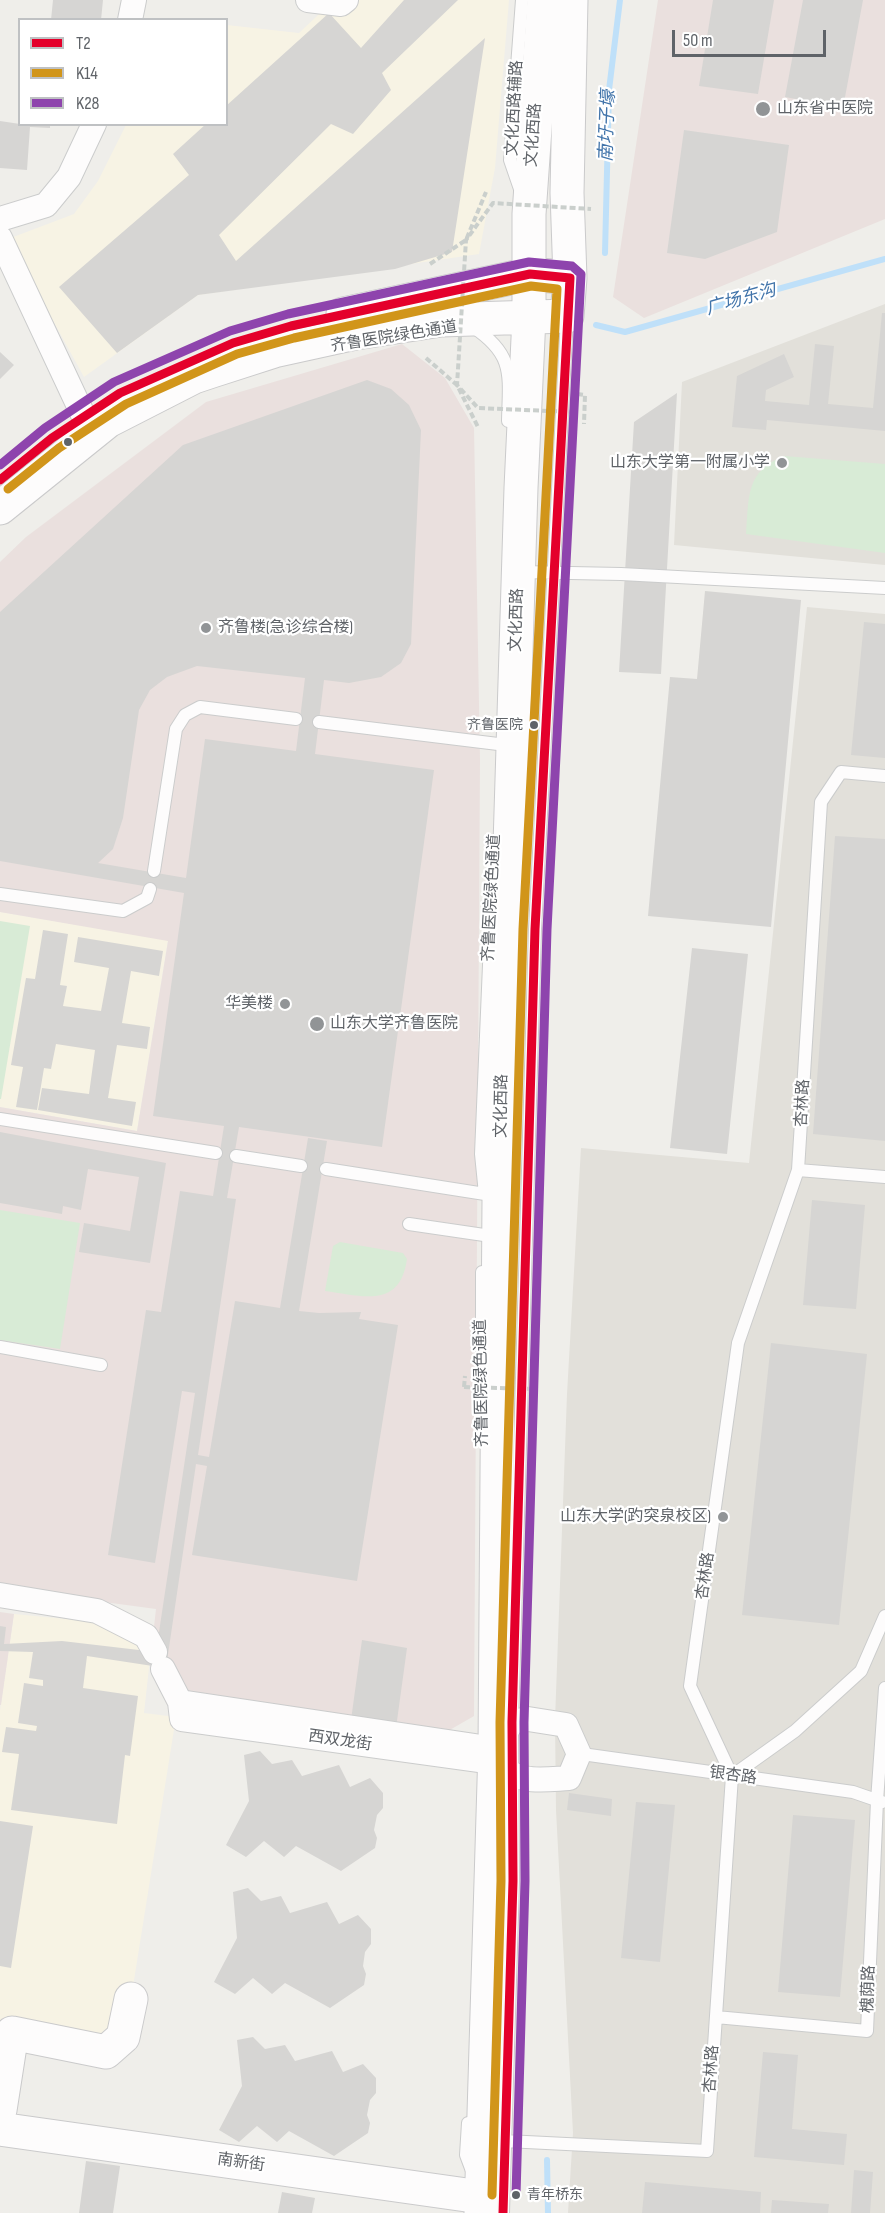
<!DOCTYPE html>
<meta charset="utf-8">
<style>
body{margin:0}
#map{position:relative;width:885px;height:2213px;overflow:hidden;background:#efeeea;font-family:"Sofia Sans Condensed",sans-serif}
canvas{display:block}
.legend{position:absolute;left:18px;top:18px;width:210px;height:108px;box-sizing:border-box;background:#fff;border:2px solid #bfc1c3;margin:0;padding:8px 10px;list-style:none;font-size:18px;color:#5f6368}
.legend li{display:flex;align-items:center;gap:12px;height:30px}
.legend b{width:30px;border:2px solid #bfc1c3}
.scale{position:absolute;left:672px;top:30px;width:154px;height:27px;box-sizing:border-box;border:3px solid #5f6368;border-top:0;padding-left:8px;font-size:18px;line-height:21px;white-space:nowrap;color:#5f6368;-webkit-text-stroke:4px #fff;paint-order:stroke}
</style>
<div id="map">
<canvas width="885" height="2213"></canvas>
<ul class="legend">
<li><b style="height:8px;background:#e4002b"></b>T2</li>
<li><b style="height:8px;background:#d1951a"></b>K14</li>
<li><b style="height:8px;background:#8e44ad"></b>K28</li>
</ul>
<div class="scale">50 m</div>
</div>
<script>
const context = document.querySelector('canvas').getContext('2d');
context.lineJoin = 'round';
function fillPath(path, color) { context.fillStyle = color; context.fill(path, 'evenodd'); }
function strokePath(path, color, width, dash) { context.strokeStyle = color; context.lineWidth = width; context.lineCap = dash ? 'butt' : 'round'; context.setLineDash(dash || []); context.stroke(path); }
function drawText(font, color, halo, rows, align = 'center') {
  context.font = font + ' "Sofia Sans Condensed","Noto Sans SC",sans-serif'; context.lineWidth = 4.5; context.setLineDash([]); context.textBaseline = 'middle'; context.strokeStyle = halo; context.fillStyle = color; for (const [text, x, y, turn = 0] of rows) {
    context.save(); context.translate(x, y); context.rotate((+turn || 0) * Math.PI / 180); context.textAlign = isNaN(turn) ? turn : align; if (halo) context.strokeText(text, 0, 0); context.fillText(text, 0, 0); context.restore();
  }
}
const commercial = new Path2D(`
 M334,0H509L495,168L479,254L198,295L84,377L8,239L74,214L98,181L126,125L226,124L227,25L299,33Z
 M0,912L168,940L137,1131L0,1107Z
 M14,1614L108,1623L151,1650L144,1713L176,1717L131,1999L106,2052L0,2026V1710Z`);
const education = new Path2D(`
 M885,304V565L674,545L682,382Z
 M807,607L885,614V2213H568L573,2133L556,1810L555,1720L567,1394L581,1148L749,1163Z`);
const medical = new Path2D(`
 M658,0H885V219L644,318L613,297Z
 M402,344L445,378L474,428L480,760L474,1716L441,1735L191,1698L153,1636L156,1609L0,1588V1107L137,1131L168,941L0,912V562L26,537L206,402Z
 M0,1612L14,1614L1,1705H0Z`);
const green = new Path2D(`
 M784,456L885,464V553L746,534C749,498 745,471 784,456Z
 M0,921L30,926L1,1099H0Z
 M0,1210L80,1223L60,1349L0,1340Z
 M340,1242L403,1253L407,1259C400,1309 363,1296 325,1291L333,1246Z`);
const stream = new Path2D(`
 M605,253L609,90L620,0
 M596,325L625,332L885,259
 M547,2160L548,2213`);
const building = new Path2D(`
 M53,0H103L101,20H51Z
 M404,0H458L382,73L391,90L353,134L331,124L219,235L236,261L485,38L452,252L395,269L198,295L117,353L59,287L189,175L173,154L206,124H226V106L329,13L361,48Z
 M713,0H774L758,94L699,86Z
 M803,0H863L843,108L785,97Z
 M0,121L20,124H50V128L30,127L27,170L0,168Z
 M684,130L789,145L777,232L705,259L667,253Z
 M882,313H885V431L767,420L766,430L732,427L737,376L784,354L794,377L766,390L765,401L809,405L815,344L834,346L828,404L873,408Z
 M0,352L14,365L0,379Z
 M367,380L391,389L409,405L421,430L411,644L401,663L381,677L349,683L324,680L315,754L434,770L382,1147L239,1127L227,1198L236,1199L198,1455L209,1457L235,1301L280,1308L308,1138L327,1141L299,1311L319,1313L361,1312L359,1319L398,1325L357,1581L192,1555L207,1466L196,1464L166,1668L87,1656L83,1688L138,1696L130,1756L125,1755L117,1824L11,1810L19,1754L2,1752L6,1727L36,1731L37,1726L18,1723L24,1683L43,1686V1680L29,1678L33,1652L0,1651V1626L6,1627L4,1644L62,1641L156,1652L195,1393L182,1391L155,1563L108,1555L146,1310L161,1312L180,1191L213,1196L224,1126L153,1116L184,893L0,861V612L183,445ZM197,666L305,678L296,751L205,739L186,878L98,863L113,849L123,818L139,710L150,690L167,677Z
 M677,393L661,674L619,672L634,422Z
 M705,591L801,600L771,927L648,916L670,677L697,679Z
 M864,622L885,624V758L851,755Z
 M835,836L885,839V1141L813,1134Z
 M43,930L68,934L60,985L67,986L63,1006L101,1011L109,968L74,962L78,937L163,951L159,976L131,971L122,1023L150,1027L147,1049L117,1045L108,1098L136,1102L132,1126L38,1110L42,1088L89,1094L95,1050L56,1044L51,1069L44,1068L37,1110L16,1107L23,1067L11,1065L26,978L35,979Z
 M692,948L748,954L727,1154L670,1148Z
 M0,1132L166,1163L150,1263L79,1252L84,1223L130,1231L139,1177L88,1169L81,1210L63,1206L62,1214L0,1203Z
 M812,1200L865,1205L856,1309L803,1305Z
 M771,1343L867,1354L839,1625L742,1615Z
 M362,1640L407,1648L396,1728L351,1720Z
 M260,1751L272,1764L292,1760L302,1776L339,1765L350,1787L370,1778L383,1793V1808L377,1815L374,1830L377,1838L375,1848L341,1871L296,1846L284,1857L264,1841L246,1857L226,1845L249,1801L244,1755Z
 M569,1793L612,1799L611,1816L567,1810Z
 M636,1802L675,1805L660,1962L621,1958Z
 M793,1815L855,1820L840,1997L778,1992Z
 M0,1821L33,1826L11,1968L0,1966Z
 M248,1888L261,1901L281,1896L290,1913L327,1902L339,1924L358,1915L371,1929V1944L365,1952L363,1966L366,1974L364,1985L330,2008L285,1983L272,1994L253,1978L235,1994L214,1982L237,1938L233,1892Z
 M253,2037L265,2049L285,2045L295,2061L332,2051L343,2072L363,2064L376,2078V2093L370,2100L367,2115L370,2123L368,2133L334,2156L289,2131L277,2142L257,2126L239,2142L219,2130L242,2086L237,2040Z
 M763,2052L798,2055L792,2129L847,2134L844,2165L754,2157Z
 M86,2161L120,2166L113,2213H79Z
 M854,2170L873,2172L870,2213H851Z
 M645,2182L761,2192L760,2213H642Z
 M282,2192L315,2198L312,2213H278Z
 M772,2200L829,2204L828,2213H771Z`);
const path = new Path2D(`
 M430,264L466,240L486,192
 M426,358L457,385L478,427
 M577,394L585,395L584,424
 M464,1387L465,1376`);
const lane = new Path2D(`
 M520,189L510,160L522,0
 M473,327C515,355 509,375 508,421
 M520,572L621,574L885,588
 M319,722L498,744
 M154,871L176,729L185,715L200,707L296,719
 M0,894L123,911L147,898L150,889
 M0,1119L216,1153
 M236,1156L301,1166
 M326,1169L485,1194
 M798,1170L885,1177
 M485,1194L481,1154L492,894
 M409,1224L484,1235
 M0,1347L101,1365
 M482,1374V1272
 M582,1754L853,1792L882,1802
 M732,1776L795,1731L861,1671L885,1616
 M716,2017L867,2031L877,1801L885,1688
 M468,2123L466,2155L472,2171
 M506,2141L707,2151L732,1776L690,1686L738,1343L798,1170L821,802L841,772L885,776
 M503,2213L513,1881L512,1722L535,929L567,317`);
const street = new Path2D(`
 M308,0L341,4L346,0
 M130,20L134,0
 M0,219L46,205L69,177L94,124
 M0,238L84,417
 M0,1595L97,1611L146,1636L155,1652
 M163,1669L180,1702L182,1719L494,1762C521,1784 536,1780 569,1778L579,1754L566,1725L528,1719L512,1722L495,1749L180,1702`);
const secondary = new Path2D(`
 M343,314L530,274L551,276
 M0,508L108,421L194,377L212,371L274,351L356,333L441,320L567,316L570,278L567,193L571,0
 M0,2110L12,2033L106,2052L123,2037L131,1999
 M0,2129L481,2197
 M481,2213L495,1749L499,1201L521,488L529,317V214L544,0`);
const pathBridge = new Path2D(`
 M575,412L478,408L457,385L466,240L493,203L591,209
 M464,1387L538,1389`);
const bus1 = new Path2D(`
 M0,480L52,438L120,393L233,343L291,326L530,274L570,278L535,929L512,1722L513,1881L503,2213`);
const bus2 = new Path2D(`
 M8,489L59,448L126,404L237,354L294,338L531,286L557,289L523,929L500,1722L501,1881L492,2195`);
const bus3 = new Path2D(`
 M0,465L45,428L114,382L230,331L288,314L529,262L572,266L581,274L547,929L524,1722L525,1881L516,2195`);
const markers = [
 [763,109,8,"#919496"],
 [68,442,5,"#5f6368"],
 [782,463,6,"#919496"],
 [206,628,6,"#919496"],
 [534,725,5,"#5f6368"],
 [285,1004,6,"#919496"],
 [317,1024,8,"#919496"],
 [723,1517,6,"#919496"],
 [516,2195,5,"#5f6368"]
];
const busNames = [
 ["齐鲁医院",523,725],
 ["青年桥东",527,2195,"left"]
];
const streetNames = [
 ["文化西路辅路",515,108,-87],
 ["文化西路",534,135,-86],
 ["齐鲁医院绿色通道",394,337,-9],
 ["文化西路",517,620,-88],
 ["齐鲁医院绿色通道",492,898,-87],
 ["杏林路",803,1103,-87],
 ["文化西路",502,1106,-89],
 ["齐鲁医院绿色通道",482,1383,-91],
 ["杏林路",706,1576,-82],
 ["西双龙街",340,1741,8],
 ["银杏路",733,1776,8],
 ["槐荫路",869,1989,-88],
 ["杏林路",712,2069,-86],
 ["南新街",241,2163,8]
];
const poiNames = [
 ["山东省中医院",777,109],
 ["山东大学第一附属小学",770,463,"right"],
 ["齐鲁楼(急诊综合楼)",218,628],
 ["华美楼",273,1004,"right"],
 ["山东大学齐鲁医院",330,1024],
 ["山东大学(趵突泉校区)",711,1517,"right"]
];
const waterNames = [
 ["南圩子壕",608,126,-88],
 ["广场东沟",741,300,-16]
];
fillPath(commercial, '#f7f3e4');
fillPath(education, '#e2e0da');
fillPath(medical, '#eae0de');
fillPath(green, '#d8ebd6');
strokePath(stream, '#bfe0f9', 6);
fillPath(building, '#d6d5d3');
strokePath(lane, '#cbcccc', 14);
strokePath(street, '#cbcccc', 26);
strokePath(secondary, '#cacacb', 35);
strokePath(path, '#cacfcc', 4, [6, 3]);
strokePath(lane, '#fdfcfc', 12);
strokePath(street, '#fdfcfc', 24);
strokePath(secondary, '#fdfcfc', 33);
strokePath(pathBridge, '#cacfcc', 4, [6, 3]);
strokePath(bus1, '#e4002b', 9);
strokePath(bus2, '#d1951a', 9);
strokePath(bus3, '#8e44ad', 9);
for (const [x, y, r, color] of markers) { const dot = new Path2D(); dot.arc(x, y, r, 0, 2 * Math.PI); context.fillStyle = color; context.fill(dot); strokePath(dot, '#fff', 2); }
drawText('14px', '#5f6368', '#fff', busNames, 'right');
drawText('16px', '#5f6368', '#fff', streetNames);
drawText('16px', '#5f6368', '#fff', poiNames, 'left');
drawText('italic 18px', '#4174aa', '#fff', waterNames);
</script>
